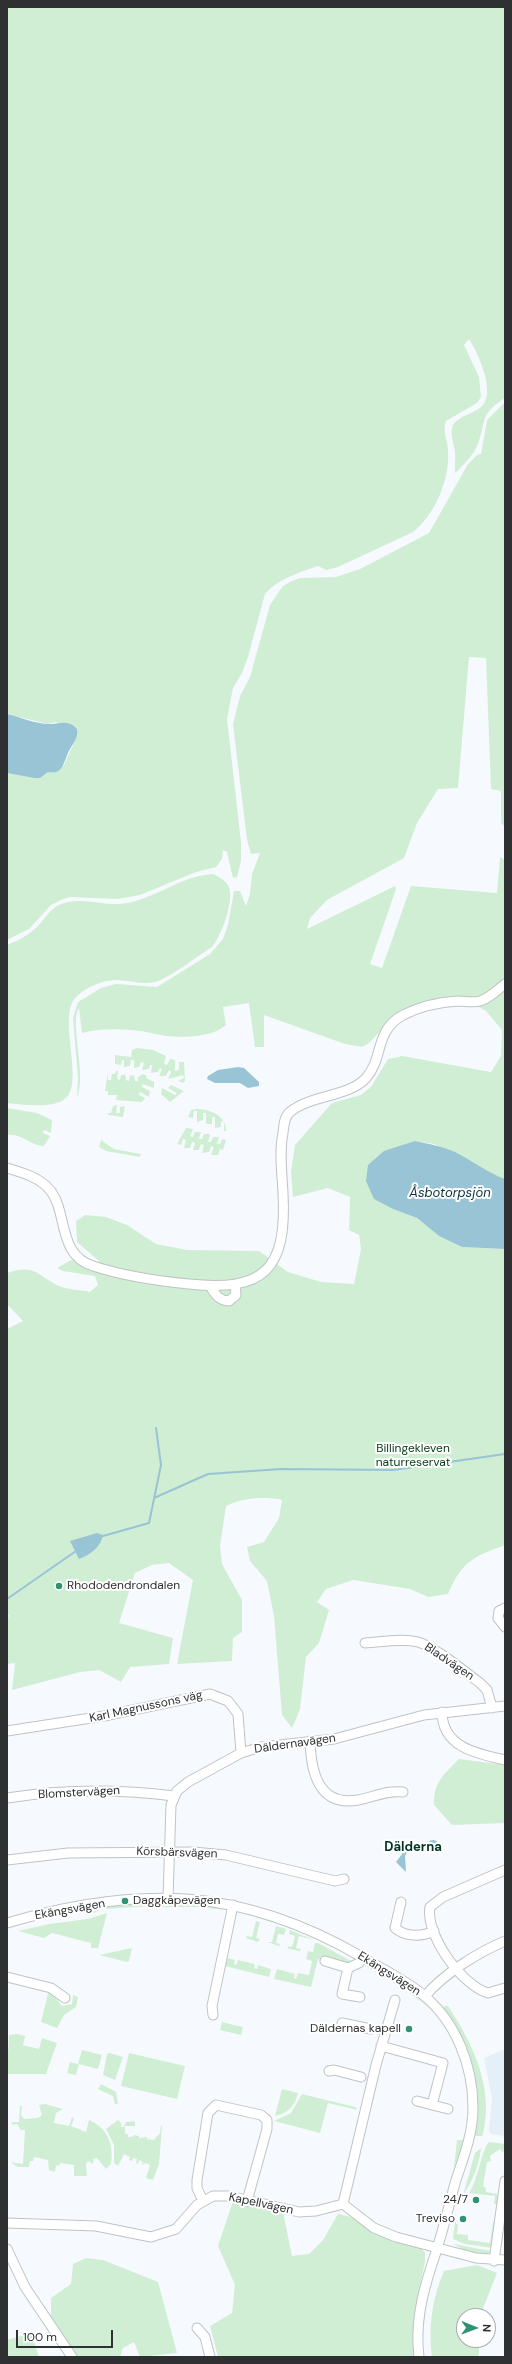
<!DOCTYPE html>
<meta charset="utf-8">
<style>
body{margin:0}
#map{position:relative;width:512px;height:2364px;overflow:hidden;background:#f6fafe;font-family:"DM Sans",sans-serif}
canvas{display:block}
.frame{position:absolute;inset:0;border:8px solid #2e3031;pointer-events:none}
.north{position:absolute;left:456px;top:2308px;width:40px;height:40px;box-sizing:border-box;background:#fff;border:1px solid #abacad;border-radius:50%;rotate:91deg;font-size:11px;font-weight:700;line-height:16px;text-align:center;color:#2e3031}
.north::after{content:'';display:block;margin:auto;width:14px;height:18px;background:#2d9370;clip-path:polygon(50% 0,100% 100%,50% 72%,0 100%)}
.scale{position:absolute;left:16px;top:2330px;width:97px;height:18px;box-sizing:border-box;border:2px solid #2e3031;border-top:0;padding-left:5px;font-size:12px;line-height:14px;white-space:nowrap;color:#2e3031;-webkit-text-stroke:3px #fff;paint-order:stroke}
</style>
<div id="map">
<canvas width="512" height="2364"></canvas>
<div class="frame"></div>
<div class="north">N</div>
<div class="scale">100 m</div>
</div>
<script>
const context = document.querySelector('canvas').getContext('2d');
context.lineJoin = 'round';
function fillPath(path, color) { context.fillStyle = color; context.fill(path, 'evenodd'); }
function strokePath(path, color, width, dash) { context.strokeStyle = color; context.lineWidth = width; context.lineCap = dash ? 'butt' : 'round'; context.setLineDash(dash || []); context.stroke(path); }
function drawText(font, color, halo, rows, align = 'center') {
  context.font = font + ' "DM Sans",sans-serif'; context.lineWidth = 4; context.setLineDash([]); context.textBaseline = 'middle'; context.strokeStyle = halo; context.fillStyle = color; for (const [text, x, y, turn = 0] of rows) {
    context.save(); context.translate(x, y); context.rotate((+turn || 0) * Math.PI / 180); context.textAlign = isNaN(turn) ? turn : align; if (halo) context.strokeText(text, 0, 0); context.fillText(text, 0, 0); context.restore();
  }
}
const built = new Path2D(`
 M505,2049V2136L491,2134L489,2131L492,2099L484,2058Z`);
const green = new Path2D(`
 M7,7H505V398C479,415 487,419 478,444C475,453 462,467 455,473C454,466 456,459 455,452C454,443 449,434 453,425C458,416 473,414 481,407C497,394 478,353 469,339L464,345L479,377L481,397L477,403L446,421C442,432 448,441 448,451C450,479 435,515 413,532L338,567L326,570L318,566C299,573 279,578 265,594L248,657L242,673L233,688L227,719L241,842V861L237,877L233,878L232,874L227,852L223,850L222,859L216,867L196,872L140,895L118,899L70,897L61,900L51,905L29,929L7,940V773L34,778H40L48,772L53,773L64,765L78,734L56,722L48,724L7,714Z
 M505,402V827L501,823V791L491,789L486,658L469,657L458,788L438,789L417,823L404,858L327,900L310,918L307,929L395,886L396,889L370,964L382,968L411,886L497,893L500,857L505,860V1179L482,1170L472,1162L434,1144L415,1141L411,1143L393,1209L417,1218L439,1236L462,1247L505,1249V1545C473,1557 462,1561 448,1594L428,1597L410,1589L353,1580L326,1589L317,1602L329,1610L319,1643L306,1657L300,1709L292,1728L282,1715L274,1616L267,1581L250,1561L247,1547L264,1542L279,1518L282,1500C264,1496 242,1498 226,1506L220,1546L222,1564L242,1600V1632L233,1638L232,1661L177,1664L193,1580L169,1563L152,1565L135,1573L119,1623L173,1638L169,1664L130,1667L121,1682L99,1670L80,1672L12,1690L15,1663L7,1664V1622L9,1615H7V1329L23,1321L7,1304V1273C37,1262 40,1279 62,1287C70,1290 82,1290 90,1292L98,1285L95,1276L63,1271L57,1268L71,1260L97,1269L99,1261L77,1242L76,1221L85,1215L106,1217L127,1225L156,1244L187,1250L259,1251L288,1272L321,1282L354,1284L361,1249L359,1235L349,1230L350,1197L328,1188L293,1197L291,1172L295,1145L332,1103L361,1095L371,1087L388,1059L402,1056L491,1072L501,1056L502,1030L486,1011L460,997L430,1000L400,1010L369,1043L362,1047L345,1044L264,1015V1047H255L249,1003L223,1007L226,1025C213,1037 184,1038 167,1036C158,1035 149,1032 140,1031C121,1029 101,1028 82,1033L79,1008C69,1022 87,1074 77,1098L78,1078L73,1018L78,1002L101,988L116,984L157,987L210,954L223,939L228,925L234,891H240L246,906L250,894L252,874L260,853L251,854L247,840L233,724L240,696L250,677L270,605L283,586L292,581L300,578L336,577L360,569L429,533L468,464L477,455L481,454L487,420Z
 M213,874C219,877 224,879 228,885C236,899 221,936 212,947C197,956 170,978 155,982C141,985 129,980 116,980C102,980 81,989 73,1001C68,1010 69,1021 69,1031C75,1095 83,1112 7,1103V945C19,940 29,935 38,926C45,919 49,910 59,905C79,896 100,905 120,904C153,901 179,876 213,874Z
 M136,1048L153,1050L166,1056L164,1064L167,1065L170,1059L175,1060V1071L179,1070V1062H184L185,1081L183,1083L178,1081L184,1078L183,1075L168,1079L171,1072L169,1070L166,1076H159L162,1069L160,1068L158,1072L151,1073L152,1065H150L149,1069L142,1070L144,1063L141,1062L139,1067L134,1068V1060H131L130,1066L124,1067V1060H122L121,1065L115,1064V1055L131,1057L132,1050Z
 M116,1071H118L117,1079L120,1080L121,1075H125V1072L126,1080L129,1081L130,1075L134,1076V1074L135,1081H138V1077L143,1074L147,1076L146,1078L154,1082V1088L143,1084L142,1087L150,1091L149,1097L140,1092L139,1095L145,1098L142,1102L116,1100L117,1095H108V1091H105L108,1073V1080H111L112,1074H115Z
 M171,1085L184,1091L170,1102L161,1094L162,1088L175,1095L177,1093L168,1088Z
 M117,1105L116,1113H120V1107L125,1106L123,1117L108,1115V1113H111L113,1106Z
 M7,1108L37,1113L52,1120L51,1133L44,1130L43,1133L50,1136L44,1146C31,1146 21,1133 7,1135Z
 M198,1109C212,1110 226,1116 226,1131H224V1122L221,1121V1127L215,1128V1117H212V1124H206V1113H203V1120L197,1122V1111H194L193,1118L188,1117L191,1110Z
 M186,1128L193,1129L190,1136L193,1137L195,1132H201L199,1139H202L204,1134H210L208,1142H211L213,1137H219L217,1144H220L222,1139L226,1140L223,1150L220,1149L218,1155H211L214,1147L211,1146L209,1152L202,1153L204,1145L201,1144L199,1150H193L195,1143L192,1142L190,1148H184L186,1140L183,1139L181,1145L177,1144Z
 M101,1140L114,1149L141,1154L140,1157L106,1151L99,1147Z
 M459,1759L505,1765V1823L452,1825L434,1805C433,1783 444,1774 459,1759Z
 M154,1903L153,1906L104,1909L87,1915L85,1912L101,1907Z
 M158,1903L211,1906L227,1910L198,1907H160Z
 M239,1910L264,1916L321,1937L400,1983L432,2010L407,1991L337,1948L304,1932L237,1911Z
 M107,1913L98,1948H91V1943L52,1933L44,1938L18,1931L49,1924L88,1919Z
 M256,1921L260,1922L256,1938L260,1939L258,1942L246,1938L247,1936L252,1937Z
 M276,1926L286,1929L284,1935L278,1934L276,1943L280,1944L279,1946L267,1942H272Z
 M290,1930L314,1940L299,1936L296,1948L301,1949L300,1951L289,1949L287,1946L292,1947L295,1936L289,1934Z
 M315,1943H318L353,1962L350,1966L318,1959L311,1987L274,1979L277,1969L295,1974L294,1978L296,1979L298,1973L309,1975L312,1961L306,1959L308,1951L313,1952Z
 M132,1948L129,1961L127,1962L99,1955Z
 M225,1957L235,1960L234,1964L236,1965L238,1960L255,1964L254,1968L257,1969L258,1965L271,1969L269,1977L225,1966Z
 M49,1990L62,2006L72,2004L73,1995L78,1997L76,2007L64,2015L57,2028L41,2022Z
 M445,2006H448C469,2038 487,2073 486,2112C485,2120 485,2129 482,2136H473L476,2108L450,2018L443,2007Z
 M222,2022L243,2027L241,2035L220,2030Z
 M17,2034L25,2036L23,2045L39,2049L42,2038L57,2043L46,2074H7L9,2035Z
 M82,2050L102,2055L98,2069L79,2064L76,2075L67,2073L70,2062L78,2064Z
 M109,2053L123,2057L115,2080L103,2075L107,2054Z
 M129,2053L185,2066L177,2099L121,2086Z
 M101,2084L116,2092L118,2104H115L113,2096L98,2089Z
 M282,2089L298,2093C295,2106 288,2113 275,2116Z
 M302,2094L355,2107L358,2110L328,2103L320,2133L274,2121L291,2113Z
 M45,2104L63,2109L56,2113L54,2123L69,2126L72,2117L74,2119L71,2126L86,2132L89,2120C108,2128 114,2145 111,2164L106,2169L97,2158L93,2159L94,2162L91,2164L90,2161L86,2163L87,2176H74V2165L60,2163L59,2166L56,2165L55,2172L49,2170L48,2160L34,2157L33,2161H30L29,2167H17L11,2162L23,2164L25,2130H21L17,2124L12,2125V2122H19L20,2106H22L21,2115L24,2119L38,2118L42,2115L39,2105Z
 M118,2120L121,2123V2127H124L126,2122L135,2121V2126H125V2134H128V2137H132L134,2135L139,2136V2138L147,2137V2139L154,2140L160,2133L161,2125L162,2126L159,2164L153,2180L146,2178L150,2165L146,2163L142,2165L143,2162L139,2160L138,2164L136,2163L137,2159L133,2158L132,2161L129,2160L130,2157L124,2154L118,2166L114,2163V2145L106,2129Z
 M464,2135L462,2148L454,2168L457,2140H463Z
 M489,2142L505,2144L503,2153L500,2149L490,2156L491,2161L487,2162L483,2186L486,2188V2192L497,2194L498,2204H494L495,2196L469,2193C478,2180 482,2148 489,2142Z
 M481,2148C479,2166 473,2180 463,2195L475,2153Z
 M233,2201L283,2212L292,2256L309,2254L323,2240L338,2214L355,2218L420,2247L425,2253V2261L414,2317L415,2357H218L210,2326L232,2313L235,2285L218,2246Z
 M456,2211V2224H458L457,2234L468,2235V2240L490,2243L493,2222L495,2223L492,2248L465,2244L453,2239Z
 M453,2244H454L491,2251L486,2255L468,2252Z
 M86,2258L103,2260L158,2282L177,2353L140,2357L134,2342L123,2348L120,2357H75L60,2330L51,2321V2298L71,2284L73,2264Z
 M477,2265L497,2273L480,2316H464V2340H479V2354L477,2357H432C428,2327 432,2299 444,2271Z
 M31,2333L39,2357H7V2340Z`);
const water = new Path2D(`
 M7,714C20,717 36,724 49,724C56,724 64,721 70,724C84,729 75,741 70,749C64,759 64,776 48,772L40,778H34L7,773Z
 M238,1067L244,1068L259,1082V1086L248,1088L240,1083H215L207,1079L208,1076L218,1070Z
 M415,1141C429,1144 442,1146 455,1152C473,1161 486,1172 505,1179V1249L462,1247L439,1236L417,1218L393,1209L374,1199L366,1181L368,1165L384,1151Z
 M97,1533L103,1535C101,1547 90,1555 79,1559L70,1541Z
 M427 1846a6 6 0 1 1 12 0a6 6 0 1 1-12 0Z
 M406,1849L408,1851L405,1856L406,1872L396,1862Z`);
const stream = new Path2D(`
 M154,1498L208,1474L281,1469L393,1470L505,1454
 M103,1536L149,1523L161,1465L156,1428
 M7,1599L76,1551`);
const minor = new Path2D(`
 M7,1168C23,1173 39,1177 50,1190C68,1212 57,1255 93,1266C124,1276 157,1281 189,1284C265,1292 287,1269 283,1193C282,1173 279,1152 283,1133C284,1125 284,1117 290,1112C310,1095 349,1097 366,1078C384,1058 374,1031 403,1015C419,1007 439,1002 458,1001C465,1001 473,1003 480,1001C490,998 497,990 505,984
 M210,1286C215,1294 219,1301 229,1301L236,1295L235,1285
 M505,1608L499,1611L498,1618L505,1627
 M365,1643C382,1642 402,1638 418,1642C434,1646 465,1672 480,1683L487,1690L492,1708
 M442,1712C442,1747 477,1754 505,1760
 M7,1731L104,1716L210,1694L228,1701L238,1714L241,1753
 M310,1741C311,1771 318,1807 358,1800C374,1797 387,1790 403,1792
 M7,1798C63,1789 118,1789 174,1796
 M7,1860L68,1853L193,1852L226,1855L335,1881L344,1879
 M505,1870L443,1897L430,1907C425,1934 461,1985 488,1993L505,1988
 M168,1899L171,1805L177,1791L188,1782L241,1753L261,1747L334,1739L424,1715L505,1706
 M401,1902L395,1928C405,1937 422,1937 434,1931
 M7,1923C64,1906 127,1895 187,1899C251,1904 307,1925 362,1957C382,1969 404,1979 422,1994C456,2021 473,2066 473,2108C473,2133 464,2156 456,2180C448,2208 442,2236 432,2264C422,2295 415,2324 419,2357
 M325,1961L348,1968L359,1963
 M348,1968L342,1994L360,1997
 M7,1977L51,1988L65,1998
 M425,1996C445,1973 477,1953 505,1941
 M213,2015L212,2006L233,1905
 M342,2023L371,2029
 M381,2046L443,2063L432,2105
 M329,2071L334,2070L361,2077
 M417,2101L448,2109
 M203,2201L197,2188V2180L208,2113L216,2105L261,2115L267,2120V2129L247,2201
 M343,2204L374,2228L396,2237L476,2258L505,2260
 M7,2223L96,2226L151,2237L176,2229L197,2205L213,2196H229L299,2212L316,2211L343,2204L376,2065L395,2000
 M7,2249L25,2287L72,2357
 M494,2261L505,2181
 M197,2328L205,2337L210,2357`);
const markers = [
 [59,1586,4,"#2d9370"],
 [125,1901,4,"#2d9370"],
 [409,2029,4,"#2d9370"],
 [476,2200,4,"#2d9370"],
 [463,2219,4,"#2d9370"]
];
const parkNames = [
 ["Billingekleven",413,1449],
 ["naturreservat",413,1463]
];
const poiNames = [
 ["Rhododendrondalen",67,1586,"left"],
 ["Daggkåpevägen",133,1901,"left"],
 ["Däldernas kapell",401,2029],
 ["24/7",468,2200],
 ["Treviso",455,2219]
];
const streetNames = [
 ["Bladvägen",449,1662,34],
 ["Karl Magnussons väg",146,1707,-12],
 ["Däldernavägen",295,1744,-8],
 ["Blomstervägen",79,1793,-3],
 ["Körsbärsvägen",177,1853,2],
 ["Ekängsvägen",70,1910,-10],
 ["Ekängsvägen",389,1974,32],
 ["Kapellvägen",261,2204,12]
];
const waterNames = [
 ["Åsbotorpsjön",450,1194]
];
const neighbourhoodNames = [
 ["Dälderna",413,1848]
];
fillPath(built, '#e4eff8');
fillPath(green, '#d0eed3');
fillPath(water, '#98c4d5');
strokePath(stream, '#98c4d5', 2);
strokePath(minor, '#bfc3c6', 11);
strokePath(minor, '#fff', 9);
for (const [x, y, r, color] of markers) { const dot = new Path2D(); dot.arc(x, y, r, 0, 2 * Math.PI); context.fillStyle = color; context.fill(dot); strokePath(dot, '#fff', 1.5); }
drawText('12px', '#063915', '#fff', parkNames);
drawText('12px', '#2e3031', '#fff', poiNames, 'right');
drawText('12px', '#2e3031', '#fff', streetNames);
drawText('italic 13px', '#0b3441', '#fff', waterNames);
drawText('bold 13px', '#003424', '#fff', neighbourhoodNames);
</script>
